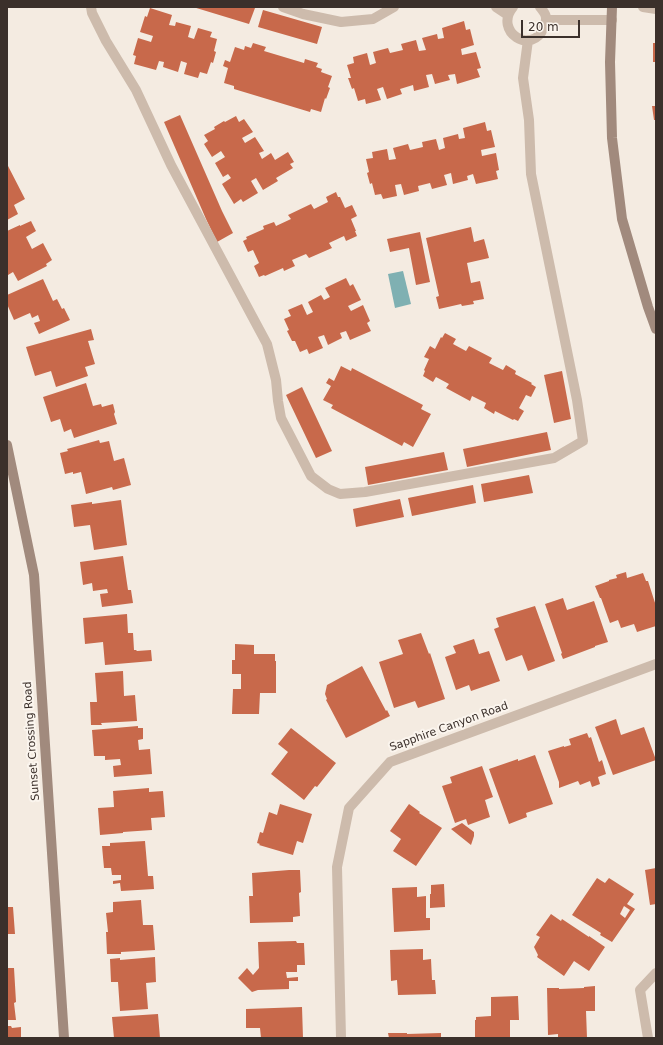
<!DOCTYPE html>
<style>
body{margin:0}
#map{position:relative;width:663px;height:1045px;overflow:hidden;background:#f4ebe1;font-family:"DejaVu Sans",sans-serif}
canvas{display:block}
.frame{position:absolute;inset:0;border:8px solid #3b302b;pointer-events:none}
.scale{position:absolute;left:521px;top:20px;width:59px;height:18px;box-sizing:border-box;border:2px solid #3b302b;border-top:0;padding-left:5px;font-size:12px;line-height:14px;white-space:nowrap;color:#3b302b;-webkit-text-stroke:3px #fbf5ee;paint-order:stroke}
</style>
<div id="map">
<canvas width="663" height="1045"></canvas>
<div class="frame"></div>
<div class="scale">20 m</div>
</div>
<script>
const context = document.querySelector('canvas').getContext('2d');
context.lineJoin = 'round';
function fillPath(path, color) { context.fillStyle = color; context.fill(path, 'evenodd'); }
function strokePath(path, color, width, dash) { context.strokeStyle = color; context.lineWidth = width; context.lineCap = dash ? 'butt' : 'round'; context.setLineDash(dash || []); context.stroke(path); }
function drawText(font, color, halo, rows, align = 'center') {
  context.font = font + ' "DejaVu Sans",sans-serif'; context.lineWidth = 4; context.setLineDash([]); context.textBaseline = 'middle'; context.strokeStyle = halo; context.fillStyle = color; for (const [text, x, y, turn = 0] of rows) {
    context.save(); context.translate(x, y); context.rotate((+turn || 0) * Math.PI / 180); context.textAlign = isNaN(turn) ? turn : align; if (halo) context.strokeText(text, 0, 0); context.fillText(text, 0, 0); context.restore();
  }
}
const water = new Path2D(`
 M403,271L411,304L395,308L388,274Z`);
const building = new Path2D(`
 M193,7H253L255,8L249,24Z
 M150,8L172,15L169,25L175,26L176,22L191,26L188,37L194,39L198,28L212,32L210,37L217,39L214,51L216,52L213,63L211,62L207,74L200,72L198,78L184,74L187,63L181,61L178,72L163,67L164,62L159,61L156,70L134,64L136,56L133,55L138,38L151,42L153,36L140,32L145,16L147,17Z
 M263,10L322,27L317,44L258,27Z
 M464,21L466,30L470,29L474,45L461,49L462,55L476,52L481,68L477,69L480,77L457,84L455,74L448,75L450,80L435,84L432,74L426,75L429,87L414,91L413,85L400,89L402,94L387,99L383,87L377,89L381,100L366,104L365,99L358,101L354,88L352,89L348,78H351L347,65L354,63L353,57L367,53L370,65L376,63L373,52L388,48L390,53L403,50L401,44L416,40L419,51L426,50L422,38L437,34L438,39L444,38L442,28Z
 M253,43L266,47L264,51L304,63L305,59L318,63L316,67L322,69L321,72L332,76L328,87L330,88L326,99L325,98L321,112L311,109L310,112L234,89V86L224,83L228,68L223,66L225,60L230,62L235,47L244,50L245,46L251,48Z
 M653,43H656V62H653Z
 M652,106H656V120H654Z
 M180,115L222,211L233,233L217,242L206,219L164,122Z
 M236,116L239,122L244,119L253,132L242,138L245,143L255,137L264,151L259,153L262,159L271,153L275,160L288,152L294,162L290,164L293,168L276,178L278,181L263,190L256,178L251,181L258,193L243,202L241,199L234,204L222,184L231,178L228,174L223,177L215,163L225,157L221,151L212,157L204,144L208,141L204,135L215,129L214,127L224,121L225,122Z
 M485,122L487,131L491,130L495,147L481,150L482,156L496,153L499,170L496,171L498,179L476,184L473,174L467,176L468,180L453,184L451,173L444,175L447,185L432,189L430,183L418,186L419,191L404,195L401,184L395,185L397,196L383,199L381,194L375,195L372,183L370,184L367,173L369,172L366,159L373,158L372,152L387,149L389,160L396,159L393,148L408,144L410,150L423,147L422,142L436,139L439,150L445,148L443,138L458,134L459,139L465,138L463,128Z
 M7,164L25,199L14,205L18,214L7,220Z
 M336,192L338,197H340L345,208L352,205L357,216L351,219L356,231H355L357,236L346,241L344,236L329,243L332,248L309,258L306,254L292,260L295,266L284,271L283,268L265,276L264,275L259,277L254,266L259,263L253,250L248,252L243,241L247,239L246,237L264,229L263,226L274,222L276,226L291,219L288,215L311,204L314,209L328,202L326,197Z
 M31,221L36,231L26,237L32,249L43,243L52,260L46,264L47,266L18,281L13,272L8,275L7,274V231L20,225V226Z
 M471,227L474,242L484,239L489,258L467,263L471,283L480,281L484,299L473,301L474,304L462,306L461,304L439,309L436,297L439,296L426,238Z
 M420,232L430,282L416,285L409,248L390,252L387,239Z
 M346,278L350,286L353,284L361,300L348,306L351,311L363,305L370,321L367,323L371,331L350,340L346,331L340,333L342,338L328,345L324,335L318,337L323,348L309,354L307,349L300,352L295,341H292L287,331L289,330L284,319L291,316L288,310L302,304L307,315L313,312L308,302L321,295L324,300L330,297L325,288Z
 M43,279L53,301L57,299L62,309L64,308L70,320L39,334L34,323L40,321L38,315L32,318L30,313L14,320L7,304V295Z
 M91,329L94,340L88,341L95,364L85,367L88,376L56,387L51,371L35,376L26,347Z
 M445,333L456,339L453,344L466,351L469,346L492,358L489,363L503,370L506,365L516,371L515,374L532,383L531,384L536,387L531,397L526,395L519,408L524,411L518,421L514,419L513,420L495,411L494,414L484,408L486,403L472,396L470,401L446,388L449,384L436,377L433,382L423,376L425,371L424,370L429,359L424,357L430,346L435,349L441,337L442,338Z
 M341,366L351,371L352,368L423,405L421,409L431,414L413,447L404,442L402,446L331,408L333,405L323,400L331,386L326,383L329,378L334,381Z
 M562,371L571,419L554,423L544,375Z
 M86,383L93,406L101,404L102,407L113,404L115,412L114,414L117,424L74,438L71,429L64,432L60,419L51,422L43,397Z
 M302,387L332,451L316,458L286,395Z
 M547,432L551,450L467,467L463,449Z
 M99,440L100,443L109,441L114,461L124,458L131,485L113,490L112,487L86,494L81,472L73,474V472L65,474L60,453L68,451L67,449Z
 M444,452L448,470L368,485L365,467Z
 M529,475L533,493L484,502L481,484Z
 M473,485L476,503L412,516L408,498Z
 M400,499L404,517L356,527L353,509Z
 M121,500L127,545L94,550L90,525L74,527L71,505L92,502V504Z
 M123,556L128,590H131L133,603L102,607L100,594L108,593L107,589L93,591L92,583L83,585L80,562Z
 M626,572L627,578L643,573L646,581H648L656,606V626L637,632L634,624L621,628L618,620L610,623L601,598H600L595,586L609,581V580L617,578L616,575Z
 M563,598L567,610L594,601L608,642L595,646V647L563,659L561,654L562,653L545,604Z
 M535,606L555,661L528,671L522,655L506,661L494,629L499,627L496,618Z
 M127,614L128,633H133L134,650H136L137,651L151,650L152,661L105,665L103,642L85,644L83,618Z
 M421,633L429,654L430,653L445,699L418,708L415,701L394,708L379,662L403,654L398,640Z
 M474,639L479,654L489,651L500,681L471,691L469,685L456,690L445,657L456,653L453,646Z
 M235,644L254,645V654H275V661H276V693H260L259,714H232L233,689H241V674H232V660H235Z
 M362,666L386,711L387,710L390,716L346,738L326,700L327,699L325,694L327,685Z
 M123,671L124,696L135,695L137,721L101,723L102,725H91L90,702H97L95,673Z
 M616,719L621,735L644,727L656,760L613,775L595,727Z
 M138,726V728H143V739L138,740L139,750L150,749L152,774L114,777L113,766L121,765L120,759L105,760V756H94L92,730Z
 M291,728L336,763L317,787L315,786L304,800L271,774L288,752L278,744Z
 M587,733L589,738L591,737L599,762L602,760L606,774L598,777L600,784L592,787L590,781L580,785L578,781L559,788V782L548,751L564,746V747L571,745L569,739Z
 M535,755L553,804L526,813L527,817L509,824L489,769L518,759V761Z
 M482,766L493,797L485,800L490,817L468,825L466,819L455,823L442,786L452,783L450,777Z
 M149,788V792L163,791L165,817L151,818L152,830L123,832V833L100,835L98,808L114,807L113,791Z
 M280,804L312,814L303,843L297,841L293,855L259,845L260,844L257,843L260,832L263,833L269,812L277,815Z
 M409,804L420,812L419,813L442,828L416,866L393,851L401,839L390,831Z
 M462,823L474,832V836L471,845L451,829Z
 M145,841L148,876H153L154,889L121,891L120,883L113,884V881L121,880V875H112L111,868H104L102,846H110V843Z
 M656,868V904L650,905L645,870Z
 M289,870H300L301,892L299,893L300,916L293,917V922L250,923L249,896H253L252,873Z
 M597,878L605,883L609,878L634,894L627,904L635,909L612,942L600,935L601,933L572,915ZM624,906L630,910L625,918L620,914Z
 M444,884L445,907L430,908V894H431V885Z
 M417,887V897L426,896V918H430V930L394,932L392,888Z
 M141,900L143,925H153L155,950L121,952V954H107L106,932H108L106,913L113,912V902Z
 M7,907H13L15,934H7Z
 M551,914L561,921L562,919L589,937V936L605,947L589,971L574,961L564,976L537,957L538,955L534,947L540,937L536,935Z
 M296,941L297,943H304L305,965H297V972H286L287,978L298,977V981H289V989L258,990L252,992L238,978L247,968L253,975L259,968L258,942Z
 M423,949V960L431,959L432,980H435L436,994L398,995L397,980L391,981L390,950Z
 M155,957L156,982L146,983L148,1009L120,1011L118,982H111L110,959L120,958V960Z
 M7,968H14L16,1002L14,1003L16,1020H7Z
 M595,986V1011H586L587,1038H558V1034L548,1035L547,988H559V989L584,988V987Z
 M518,996L519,1020H510V1038H475V1020H476V1017L491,1016V997Z
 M302,1007L303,1038H261L260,1028H246V1009Z
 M158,1014L160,1038H114L112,1017Z
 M7,1026H11L12,1028L21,1027V1038H7Z
 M388,1033H407V1034L441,1033V1038H389Z`);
const lane = new Path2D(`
 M91,7L92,13L106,41L136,90L171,165L267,344L276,380L278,401L281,418L311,476L328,489L340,494L365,492L554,458L583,441L577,400L531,174L529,120L523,78L528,40
 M283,7L303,14L341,22L373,19L394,7
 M496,7L508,15
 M513,7C493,31 532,57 544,27C548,18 546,14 540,7
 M643,7L656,9
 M547,20H612`);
const street = new Path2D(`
 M341,1038L337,867L349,808L390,762L656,664
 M648,1038L640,990L656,973`);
const secondary = new Path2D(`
 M612,7L610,62L612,138L622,219L648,307L656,329
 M7,445L34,575L64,1038`);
const streetNames = [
 ["Sapphire Canyon Road",449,727,-20],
 ["Sunset Crossing Road",32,741,-94]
];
fillPath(water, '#7fb0b2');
fillPath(building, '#c8694b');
strokePath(lane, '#cdbbac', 10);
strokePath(street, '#cdbbac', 10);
strokePath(secondary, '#a18a7d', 10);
drawText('11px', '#3b302b', '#fbf5ee', streetNames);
</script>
